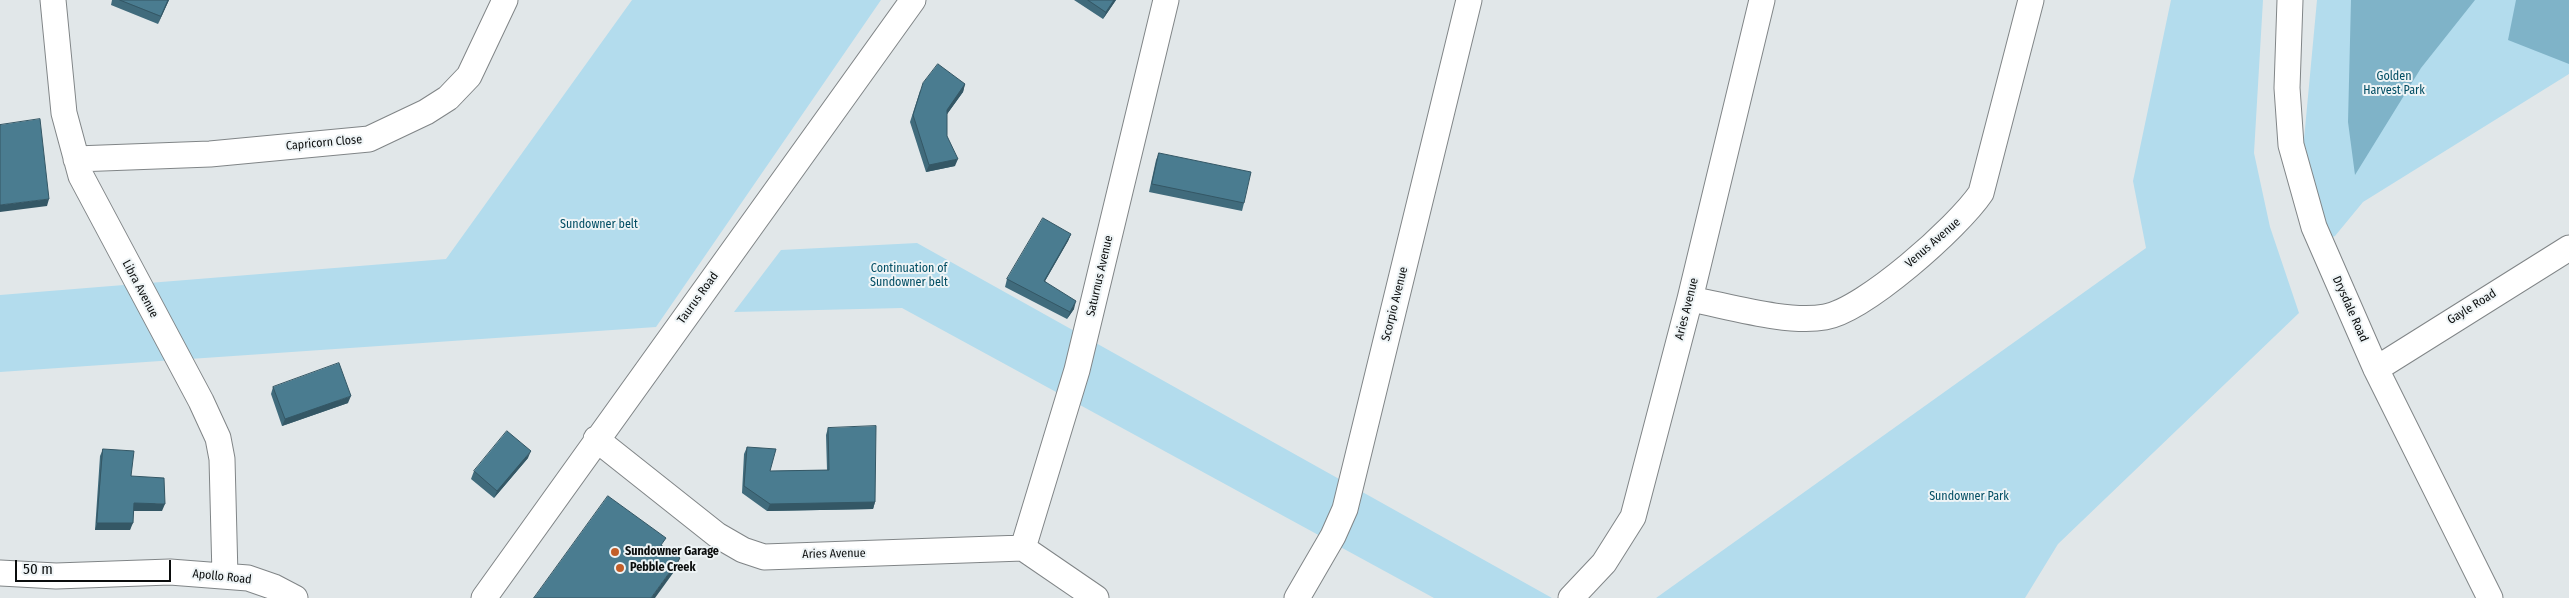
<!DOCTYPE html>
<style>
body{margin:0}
#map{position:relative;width:2569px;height:598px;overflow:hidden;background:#e1e7e9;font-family:"Fira Sans Condensed",sans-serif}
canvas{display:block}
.scale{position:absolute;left:15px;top:560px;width:156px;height:22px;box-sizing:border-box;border:2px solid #0b0d0d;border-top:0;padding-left:6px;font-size:15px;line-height:18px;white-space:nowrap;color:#0b0d0d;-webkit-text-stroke:4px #eef4f6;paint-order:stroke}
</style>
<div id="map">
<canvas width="2569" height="598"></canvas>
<div class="scale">50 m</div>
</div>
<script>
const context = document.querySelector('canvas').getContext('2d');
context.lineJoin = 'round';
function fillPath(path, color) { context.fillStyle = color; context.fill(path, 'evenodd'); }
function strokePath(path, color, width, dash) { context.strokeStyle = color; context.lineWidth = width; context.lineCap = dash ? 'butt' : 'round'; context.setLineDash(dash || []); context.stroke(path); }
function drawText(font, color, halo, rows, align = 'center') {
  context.font = font + ' "Fira Sans Condensed",sans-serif'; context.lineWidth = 4; context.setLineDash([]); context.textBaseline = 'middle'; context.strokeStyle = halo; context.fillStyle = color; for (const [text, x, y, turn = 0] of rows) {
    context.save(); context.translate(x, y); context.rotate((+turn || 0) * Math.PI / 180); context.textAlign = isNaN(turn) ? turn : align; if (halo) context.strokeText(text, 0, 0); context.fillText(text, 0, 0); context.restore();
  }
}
const green = new Path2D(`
 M632,0H881L656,327L0,372V295L446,259Z
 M2171,0H2263L2254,153L2270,227L2299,313L2058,544L2025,598H1656L2146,248L2133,181Z
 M2317,0H2569V74L2363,202L2335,236L2331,238L2303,150Z
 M917,243L1552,598H1434L902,308L734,312L781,250Z`);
const forest = new Path2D(`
 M2351,0H2475L2421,68L2355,175L2348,122Z
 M2516,0H2569V64L2508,40Z`);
const street = new Path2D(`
 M53,0L64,113L81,176L201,401L218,438L222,459L225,576
 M2290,0L2287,88L2291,145L2314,227L2376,369L2490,598
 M76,159L210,154L369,139L426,112L448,98L469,76L505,0
 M1690,299C1728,306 1788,324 1825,317C1865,310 1958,227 1981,193L2031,0
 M2376,369L2569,248
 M596,439L717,535L743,550L764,557L1023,548L1096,598
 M1023,548L1077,370L1166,0
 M0,573L56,576L170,572L248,578L274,587L295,598
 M484,598L913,0
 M1297,598L1333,536L1345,509L1469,0
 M1571,598L1604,563L1633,517L1690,299L1762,0`);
const wall = new Path2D(`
 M112,0H169L158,24L111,5Z
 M1074,0H1116L1103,19Z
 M965,84L963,92L947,114V136L955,166L926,172L910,122L920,91Z
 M1159,153L1244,203L1242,211L1149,192L1156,160Z
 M1071,234L1068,241L1045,281L1074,309L1067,319L1005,287L1007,279Z
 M273,387L348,403L282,426L271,394Z
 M828,428L875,502L873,509L767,511L742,493L744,454L747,447L770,471L827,470L826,435Z
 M103,449L131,476L162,511H134L130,530H95L100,456Z
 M528,458L494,498L471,479L474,471Z`);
const shadedWall = new Path2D(`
 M168,0H169L158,24L161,16Z
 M1114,0H1116L1103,19L1106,12Z
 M965,84L963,92L945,117L947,110Z
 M958,159L955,166L926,172L929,165Z
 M49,199L47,206L0,212V205Z
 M1071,234L1068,241L1041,288L1044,281Z
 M1076,301L1074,309L1067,319L1070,312Z
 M351,396L348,403L282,426L285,419Z
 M531,451L528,458L494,498L497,491Z
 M875,502L873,509L767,511L770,504Z
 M134,503L165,504L162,511H132Z
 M97,523H133L130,530H95Z
 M680,558L676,569L655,598H651Z`);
const building = new Path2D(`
 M120,0H168L161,16Z
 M1088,0H1114L1106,12Z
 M938,64L965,84L947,110V136L958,159L929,165L913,115L923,83Z
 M40,119L49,199L0,205V125Z
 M1159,153L1251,172L1244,203L1152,184Z
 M1043,218L1071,234L1044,281L1076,301L1070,312L1007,279Z
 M339,363L351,396L285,419L273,387Z
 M876,426L875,502L770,504L744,486L747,447L776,449L770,471L829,470L828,428Z
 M507,431L531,451L497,491L474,471Z
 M103,449L134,451L131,476L164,478L165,504L134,503L133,523H97Z
 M608,496L666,538L661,545L680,558L651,598H534Z`);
const markers = [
 [615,552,5,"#c25e29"],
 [620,568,5,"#c25e29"]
];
const parkNames = [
 ["Golden",2394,77],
 ["Harvest Park",2394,91],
 ["Sundowner belt",599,225],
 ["Continuation of",909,269],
 ["Sundowner belt",909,283],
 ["Sundowner Park",1969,497]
];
const streetNames = [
 ["Capricorn Close",324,143,-5],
 ["Venus Avenue",1933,243,-41],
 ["Saturnus Avenue",1100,276,-77],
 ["Libra Avenue",140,289,62],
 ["Taurus Road",698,298,-54],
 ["Scorpio Avenue",1395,304,-76],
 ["Gayle Road",2472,307,-32],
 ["Aries Avenue",1687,309,-76],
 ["Drysdale Road",2350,309,66],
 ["Aries Avenue",834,554,-1],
 ["Apollo Road",222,577,6]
];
const poiNames = [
 ["Sundowner Garage",625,552],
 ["Pebble Creek",630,568]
];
fillPath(green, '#b3dced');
fillPath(forest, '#7fb3c8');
strokePath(street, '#808587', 27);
strokePath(street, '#fff', 25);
fillPath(wall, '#406b7c');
fillPath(shadedWall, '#345765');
fillPath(building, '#4a7c90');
strokePath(building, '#345765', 1);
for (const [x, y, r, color] of markers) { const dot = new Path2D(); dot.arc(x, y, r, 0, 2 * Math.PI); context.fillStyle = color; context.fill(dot); strokePath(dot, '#eef4f6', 2); }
drawText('12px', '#014d63', '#eef4f6', parkNames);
drawText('12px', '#0b0d0d', '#eef4f6', streetNames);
drawText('bold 12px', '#0b0d0d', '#eef4f6', poiNames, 'left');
</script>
